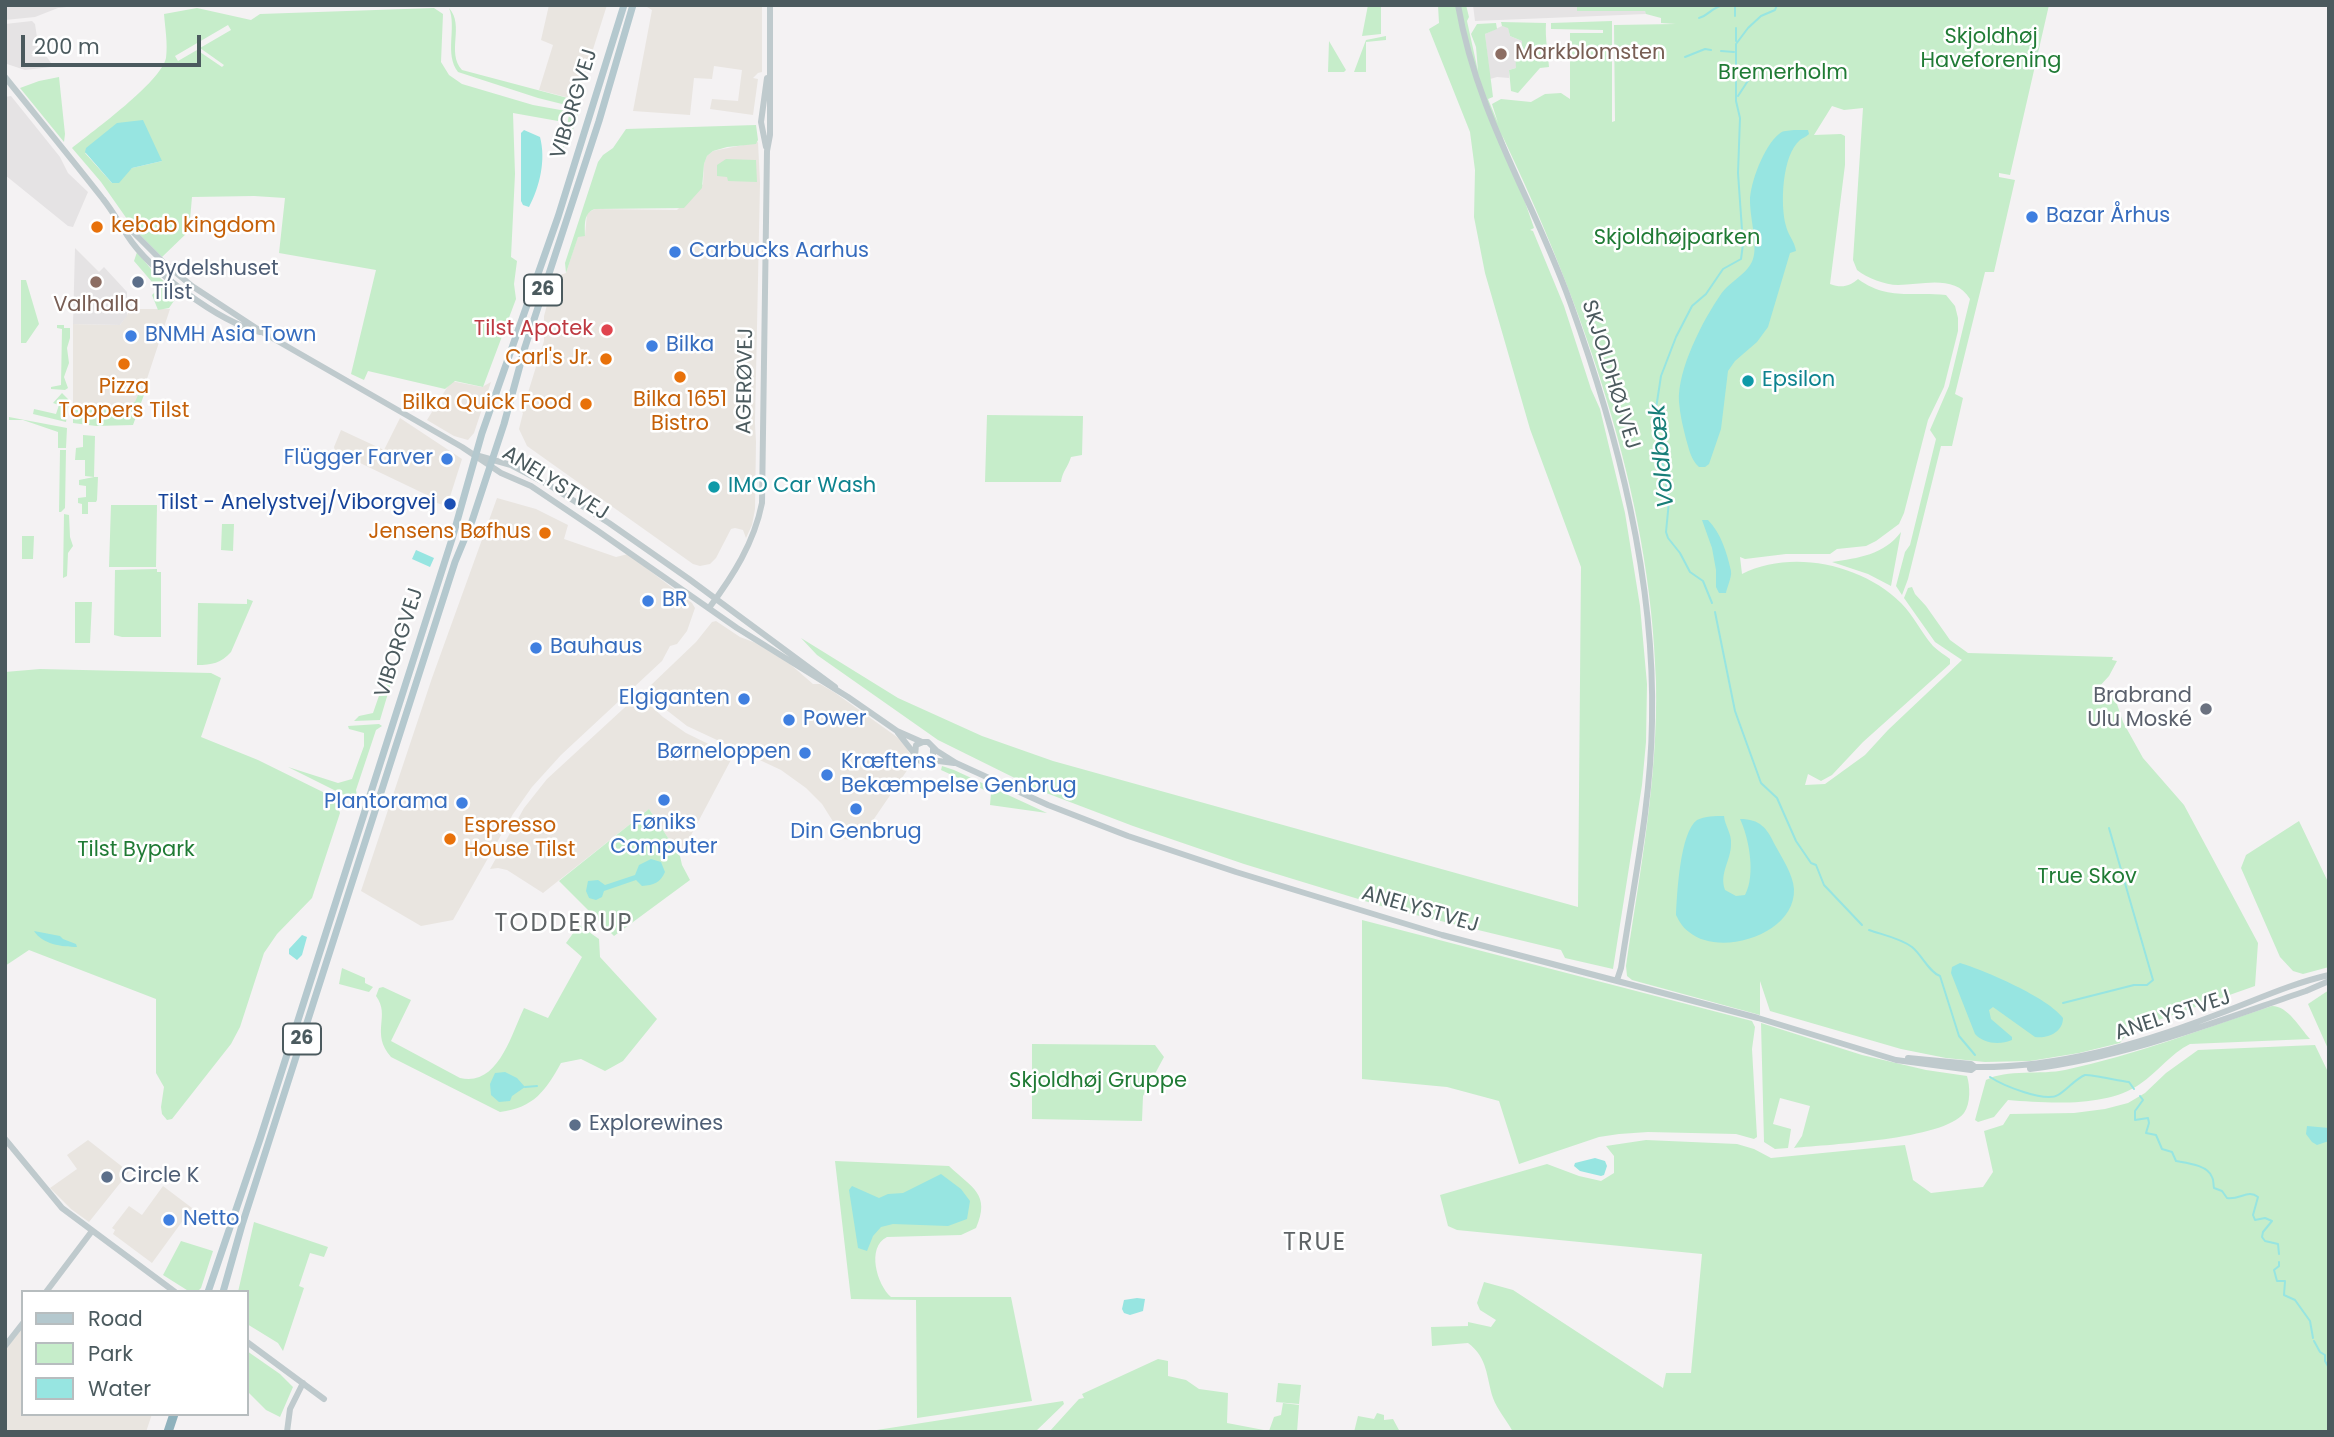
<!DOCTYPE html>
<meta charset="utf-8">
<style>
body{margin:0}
#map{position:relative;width:2334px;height:1437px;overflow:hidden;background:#f4f2f3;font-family:Poppins,sans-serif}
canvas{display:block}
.frame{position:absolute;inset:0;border:7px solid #4b5a5e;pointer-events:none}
.legend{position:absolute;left:21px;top:1290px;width:228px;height:126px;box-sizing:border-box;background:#fff;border:2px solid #b7bdbf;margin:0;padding:9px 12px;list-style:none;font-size:21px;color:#4b5a5e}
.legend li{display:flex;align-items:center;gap:14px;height:35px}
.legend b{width:35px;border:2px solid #b7bdbf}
.scale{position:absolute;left:21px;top:35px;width:180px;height:32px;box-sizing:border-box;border:4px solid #4b5a5e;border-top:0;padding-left:9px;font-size:21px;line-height:24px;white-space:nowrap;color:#4b5a5e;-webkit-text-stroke:5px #fff;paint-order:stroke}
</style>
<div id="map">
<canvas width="2334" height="1437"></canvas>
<div class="frame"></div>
<ul class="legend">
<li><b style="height:9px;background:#b4c8ce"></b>Road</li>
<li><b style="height:19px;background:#c6edca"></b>Park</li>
<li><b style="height:19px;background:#97e5e1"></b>Water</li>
</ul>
<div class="scale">200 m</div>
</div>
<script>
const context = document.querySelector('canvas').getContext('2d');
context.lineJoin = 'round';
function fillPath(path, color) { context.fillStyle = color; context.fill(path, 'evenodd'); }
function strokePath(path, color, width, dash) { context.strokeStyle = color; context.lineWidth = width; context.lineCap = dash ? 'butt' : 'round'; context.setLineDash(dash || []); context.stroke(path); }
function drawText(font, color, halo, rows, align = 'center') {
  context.font = font + ' Poppins,sans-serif'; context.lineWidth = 5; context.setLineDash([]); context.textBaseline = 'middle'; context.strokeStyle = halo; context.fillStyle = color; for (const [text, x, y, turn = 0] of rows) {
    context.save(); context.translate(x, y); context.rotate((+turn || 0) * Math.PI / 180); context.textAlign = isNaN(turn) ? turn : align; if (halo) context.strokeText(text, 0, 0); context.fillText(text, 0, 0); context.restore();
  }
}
const commercial = new Path2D(`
 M549,5H607L577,100L539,90L553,45L541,40Z
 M648,5H762V72L758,73L753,78L758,79L753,115L710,109L712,99L738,101L742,70L714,66L712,79L694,78L690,115L633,111L652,10L647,7Z
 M758,142L760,183L755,423L756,442L755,509L752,525L746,538L743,530L735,528L731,529L716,558L710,564L700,566L693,564L527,446L519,429L523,413L522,412L544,341V316L547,305L557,276L566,273L578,236H585L587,213L595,209L677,210L703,184L704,164L707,156L713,151Z
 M131,309H170L140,400L117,409H73V324L120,325Z
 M451,381L482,387L491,382L474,433L468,440L454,436L427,420Z
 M400,418L462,459L449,500V507L428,500L429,496L335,451L334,447L341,430L384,450Z
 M497,498L536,509L568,525L564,539L616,557L628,554L692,603L695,608L687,631L677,644L670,646L662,661L561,755L532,787L513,814L453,920L421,926L361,891L432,678Z
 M716,621L740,637L756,643L790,664L813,684H820L834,692L904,742L911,757L908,769L863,835L852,840L844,839L822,804L806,788L781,770L687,726L660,705L649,694L650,686L696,642L712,622Z
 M641,697L663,717L686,733L733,756L680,856L649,809L543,893L507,870L498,868L490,869L524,808L547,779L635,698Z
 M88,1140L129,1172L89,1222L71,1209L50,1188L77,1169L67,1155Z
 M163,1186L192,1208L152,1263L113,1234L115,1230L112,1228L129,1206L142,1215Z
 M23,1326V1414H152L146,1432H5V1349Z`);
const education = new Path2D(`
 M5,5H84L58,8L35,17L5,20Z
 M1473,5H1645L1646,14L1475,21Z
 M32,21L35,24L38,44L51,63V67L25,70L7,64L5,62V24Z
 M1502,26L1508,27L1510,36L1522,41V44L1516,68L1509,70V78L1497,77L1490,79L1485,34Z
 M11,96L60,157L68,173L88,192L73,227L68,226L5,175V97Z
 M75,248L99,272L104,267L127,292V297L132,303L131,309H127V316L120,325L73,324Z`);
const green = new Path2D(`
 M1368,5H1381V34L1362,36Z
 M1438,5H1466L1469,17L1467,21L1478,71L1476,47L1471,34L1477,24L1496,23L1497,29L1485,34L1493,97L1488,99L1498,123L1492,104L1501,99L1531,102L1545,94L1561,93L1570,99V33H1603V30L1551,29V23L1612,21V122L1615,121L1614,25L1676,24L1661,23V18L1646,14L1645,11H1577V5H2049L2010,175L1999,173V177L2015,180L1994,272H1985L1955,394L1963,398L1952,446H1941L1908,579L1902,595L1896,586L1905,552L1910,545L1936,439L1930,430L1949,386L1970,299C1955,274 1922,285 1898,285C1885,285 1867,278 1857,270L1853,260L1863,108L1844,110L1832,106L1814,135L1841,134L1845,136V165L1830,284C1841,288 1849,287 1858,279C1888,301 1912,291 1946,295L1955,306L1958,318V331L1944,387L1928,420L1904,513L1899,524L1876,541L1866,546L1837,549L1830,554H1786L1745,559L1740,557L1742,574C1791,549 1862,564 1901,603C1914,616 1921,632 1933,646C1938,651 1945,655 1950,659V664L1863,742L1832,775L1821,781L1808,774L1805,785L1825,784L1865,755L1888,730L1962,660L1935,642L1904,598L1908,588L1912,587L1915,594L1926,606L1950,640L1968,653L2113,657L2112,660L2117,661L2109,676L2098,688L2102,698L2112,695L2116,701L2123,722L2143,758L2184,805L2258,943L2255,986L2130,1030L2120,1043L2079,1053L2030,1061L1985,1062L1946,1058L1901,1049L1770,1011L1760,981V1015L1632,980L1627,976L1626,966C1640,872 1658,778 1656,682C1651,493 1582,304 1502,135L1534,228L1530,230L1533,231L1564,306L1591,389L1600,409L1625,513L1640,606L1647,684L1646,742L1642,785L1613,969L1565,958L1561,950L1391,909L1244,864L1133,826L1041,791L938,740L817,655L801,638L898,698L982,736L1053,761L1578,907L1581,567L1530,429L1485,273L1474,217L1475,170L1470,132L1429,29L1439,23Z
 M197,8L251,20L260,14L434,8L443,14L441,62L449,75L462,84L533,105L566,111L558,121L513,113L515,174L511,257L517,261L514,284L516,299L483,387L455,381L445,389L368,371L364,380L351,374L376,270L279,253L285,198L254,196L192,197L189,231L162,257L134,229L101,182L72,148C93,131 161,82 166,58C168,44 165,27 164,14ZM228,25L231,30L200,48L224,65L222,67L197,50L178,61L175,56ZM85,153L162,161L132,168L112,183Z
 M449,8C465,26 446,52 462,70L579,101L570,106L538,98L458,72C444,54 457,28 449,8Z
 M1501,22L1546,23C1545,39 1548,52 1549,67L1540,68L1518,93L1511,91L1509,70L1516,68L1515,50L1522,44V41L1510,36L1508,28L1502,26Z
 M1386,36V40L1366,42V72H1354L1366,40Z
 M1329,41L1346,70L1344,72H1328Z
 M59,77L65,134L64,142L20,88L39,81Z
 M574,112L578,114L570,139L563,148L569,115Z
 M756,125L758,140L756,144L727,147L713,151L707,156L704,164L702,188L684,208L595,209C583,213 585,225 585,236L578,237L566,273L565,263L598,162L603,155L613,148L626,129Z
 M726,159L756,160L757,182L728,181L727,177L717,176V165Z
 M137,252L151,269L178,295L169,308L158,310L152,295L158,289L134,261Z
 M21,280H26L39,324L26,343H21Z
 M57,325H64V328H70V338L67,348L69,363L64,377L68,388L65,390L51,389V387L61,385L62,329L57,328Z
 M141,388L145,392L133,425L96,426L73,423V410L117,409L135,402Z
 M62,393L69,400L66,422L33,414L34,409L56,414L59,405L53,403Z
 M987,415L1083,416L1082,455L1071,457C1068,467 1062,472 1061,482H985Z
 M9,417L67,428L66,448H58V432L23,420H9Z
 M83,435L95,436L94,477H98L97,500L96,502H88V514H82V504L78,503V498L86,497V486L79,485V480L94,477L85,476V460H75L76,448L83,447Z
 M60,450H66L65,508L61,512H59Z
 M111,505H157L156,567H109Z
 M64,514L69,515L70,537L73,546L68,553L67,576L63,578Z
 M222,524H234L233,551L221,550Z
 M1901,532L1891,586L1868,574L1832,562C1858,558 1884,555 1901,532Z
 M22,536H34L33,559H22Z
 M157,569V572H161V637H122L114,635L115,570Z
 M247,599L253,601L231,652C221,663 212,665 197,665L198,603L247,604Z
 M75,602H92L90,643H75Z
 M389,667L395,670L380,720L354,721L359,716L373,713Z
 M40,669L211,673L221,678L201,737L258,760L335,798L340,813L312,898L277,934L264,953L240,1027L231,1044L172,1119L167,1120L162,1114L161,1107L164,1087L156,1073V999L29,950L5,966V672Z
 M379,724L382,726L376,730L356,790L357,796L350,798L288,767L338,783L352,779L364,746V733L349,729L348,726Z
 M942,766L954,770L1047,813L990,805L991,793L941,770Z
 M649,809L680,856L682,865L690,880L614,936L559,881Z
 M2299,821L2329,884V967L2303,974L2293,971L2280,957L2241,868L2246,855Z
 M1362,920L1752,1021L1755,1027L1752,1049L1757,1137L1754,1139L1736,1134L1648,1132L1619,1134L1599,1137L1519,1164L1499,1101L1447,1087L1362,1079Z
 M579,925L599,939L600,957L657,1019L623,1061L605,1071L581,1059L561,1063C546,1090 534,1108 500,1112L391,1057C370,1033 391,1016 376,996L379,988L383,987L411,1000L391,1041L460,1078C498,1087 511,1035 524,1008L548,1018L582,957L566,943Z
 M342,968L365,978V983L373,987L369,992L339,984Z
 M2329,990V1051L2308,1004Z
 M2272,1006C2288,1006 2300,1028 2310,1039L2190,1044C2170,1054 2158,1072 2140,1084C2106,1108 2047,1103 2008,1100L1994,1117L1978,1122L1975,1120L1986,1080C2006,1069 2042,1075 2065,1070C2136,1055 2204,1028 2272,1006Z
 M1761,1023L1862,1055L1926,1070L1967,1076C1970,1086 1971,1103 1964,1113C1943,1140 1830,1144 1794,1148L1802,1136L1810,1106L1780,1098L1773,1124L1791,1129L1788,1148L1775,1149L1764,1142Z
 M1032,1044L1155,1045L1164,1057L1143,1096L1142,1121L1032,1119Z
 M2315,1045L2329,1074V1432H1513C1507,1421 1497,1409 1493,1398C1486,1376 1488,1358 1468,1343L1432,1346L1431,1327L1468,1326V1322L1491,1327L1496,1320L1480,1310L1477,1303L1484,1282L1513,1290L1663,1388L1666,1373H1691L1702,1254L1457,1230L1448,1226L1440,1195L1547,1164L1579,1176L1601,1181L1614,1173V1156L1606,1146L1646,1140L1737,1144L1754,1149L1771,1158L1905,1145L1913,1180L1931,1193L1983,1187L1993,1172L1984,1131L2003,1125L2010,1114L2074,1113L2105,1109L2128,1103L2145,1093L2166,1073L2198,1050Z
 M835,1161L949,1166C972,1188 991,1194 976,1228L961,1235L887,1237C866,1247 877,1285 891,1297H1011L1032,1401L917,1418L916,1300L851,1299Z
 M254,1222L328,1247L324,1257L310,1253L299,1286L304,1288L283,1351L278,1343L247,1324V1292H238Z
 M181,1241L213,1251L201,1288L197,1292H190L163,1275Z
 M247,1351L280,1374L293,1387L280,1417L266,1410L247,1391Z
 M1158,1359L1168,1361V1376L1186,1380L1199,1389L1228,1393L1227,1423L1269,1431L1274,1417L1281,1415L1283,1403L1299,1405L1297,1432H1049L1079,1399L1084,1398L1082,1394Z
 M1278,1383L1301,1385L1299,1404L1276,1402Z
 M1063,1401L1064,1404L1035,1432H864Z
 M1377,1413L1384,1415V1420L1393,1419L1400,1432H1354L1358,1416L1374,1419Z`);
const water = new Path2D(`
 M143,120L162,161L132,168L119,183H112L85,152L86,148L117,123Z
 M524,130L540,137C546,160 540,186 529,207L523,205L521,201V133Z
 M1794,130H1808L1809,134C1806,137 1802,138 1800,140C1782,155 1780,205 1786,226C1788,235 1795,242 1796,251L1790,253L1768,327L1757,342L1735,361L1728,371L1721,429L1709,464L1705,467H1699C1691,460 1689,449 1686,439C1683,427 1680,415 1679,402C1677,370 1703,320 1721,294C1730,281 1748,274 1753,259C1758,245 1750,218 1750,201C1750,183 1764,146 1779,134C1783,130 1788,131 1794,130Z
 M1702,520H1708C1721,533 1727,553 1731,571C1732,577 1727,587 1726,593H1719L1716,587V570L1712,548Z
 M416,550L434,558L430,567L412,559Z
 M1724,816C1725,826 1732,834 1731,844C1731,861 1719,873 1725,890L1736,896L1745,895C1756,875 1749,838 1740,819C1760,819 1767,828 1775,845C1782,858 1793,874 1794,889C1796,934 1720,958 1689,932C1683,928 1679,921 1676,915C1677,894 1680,832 1697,820C1705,816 1715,816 1724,816Z
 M651,859L661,862L665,872C660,883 654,885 642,886L636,880L604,891L602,897L596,900L589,898L586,891L588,881L598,880L605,885L635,875L639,865Z
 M34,931L60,936L63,939L76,944L77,947C62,947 42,944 34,931Z
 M302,935L307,937L302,955L297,960L289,954V949Z
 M1960,963C1984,970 2049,998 2063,1018C2063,1032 2048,1039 2035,1037L1993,1007L1989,1010L1991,1019L2012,1037V1040C2000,1045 1984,1044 1975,1034L1951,973L1952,967Z
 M505,1072L517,1078L525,1087L512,1096L510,1101L499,1102L491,1095L490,1084L495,1073Z
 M2307,1126L2329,1128V1141L2317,1145L2312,1142L2306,1134Z
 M1595,1158L1605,1161L1607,1166L1604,1175L1601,1176L1580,1171L1574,1166L1575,1163Z
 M941,1174L961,1189L970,1201L967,1219L948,1226L893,1224L881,1227L873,1236L867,1251L858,1248L849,1190L852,1186L879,1198L888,1194L903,1193Z
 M1137,1298L1145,1299L1143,1311L1130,1315L1124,1313L1122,1309L1124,1300Z`);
const stream = new Path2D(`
 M1735,5V16
 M1699,18C1710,15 1710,8 1724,5
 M1736,28V41
 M1721,51L1734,52
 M1685,57L1705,49L1711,50
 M1738,96L1753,73
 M1712,603L1703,581L1690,572L1680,553L1668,538L1666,532L1669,501L1655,415L1661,376L1676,337L1692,306L1706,294L1723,269L1741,259L1743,244L1738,173L1740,118L1736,101V44L1748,28L1761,16L1775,10L1777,5
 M1715,612L1735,711L1761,783L1777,798L1796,841L1811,863L1816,865L1824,885L1862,925
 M1869,930C1883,935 1900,938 1912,947C1922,955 1929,972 1940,976L1959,1036L1975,1055
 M2063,1003L2134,985H2147L2153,980L2109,828
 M1990,1077C2002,1085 2045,1103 2058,1095C2067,1090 2075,1079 2085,1075C2089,1074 2120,1081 2129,1082L2134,1089
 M525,1087L537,1086
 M2140,1096L2143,1100L2135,1111V1120L2148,1118L2149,1123L2146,1133L2156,1135L2162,1149L2172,1152L2176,1161C2187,1163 2208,1165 2212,1177C2214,1180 2213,1184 2214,1188L2222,1191L2227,1198C2240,1200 2248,1189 2258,1197L2253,1215L2255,1220L2265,1218L2272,1221L2263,1232L2262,1237L2265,1241L2278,1244L2279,1254
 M2279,1262V1266L2274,1270L2277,1281H2285L2284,1295L2295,1300L2310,1321L2313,1338
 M2314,1341L2320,1352L2325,1355V1361L2329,1368`);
const minor = new Path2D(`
 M1458,5C1477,115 1533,199 1570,302C1618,435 1655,579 1652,721C1651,804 1633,887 1621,968L1617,980
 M5,77C38,118 71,158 103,199C112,210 119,223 127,235C150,271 219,322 260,332
 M766,147L761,122L767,78
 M123,226L132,231L163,262L192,286L262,332L462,447L501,473L531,486L598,531L737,628L848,697L897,731L922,742
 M479,456L511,465L549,485L609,523L689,579L835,687
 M709,608C733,576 754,543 762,503L767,151L770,135V5
 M898,733L913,752
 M933,748V755L927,762L920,761L915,756L916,745L923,742H928L937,751L956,763L1048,805L1128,836L1236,872L1442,935L1758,1018L1896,1060L1971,1070L1975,1067C2057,1068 2137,1045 2213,1016C2252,1002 2289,984 2329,975
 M931,760L954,763
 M1908,1058L1971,1064L1975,1067
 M2030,1069C2126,1057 2215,1022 2306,991L2329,981
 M5,1139L62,1208L175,1292
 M46,1292L92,1231
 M247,1342L324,1399
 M5,1346L23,1323
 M287,1432L290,1409L303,1383`);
const major = new Path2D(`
 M208,1292L260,1139L452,539L482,433L558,217L624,5
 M223,1292L242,1225L455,562L472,521L504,424L525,347L599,121L633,5`);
const highway = new Path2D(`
 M168,1432L174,1414`);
const markers = [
 [1501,54,7,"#8d6e63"],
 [2032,217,7,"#3f7fe0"],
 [97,227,7,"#e8710a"],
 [675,252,7,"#3f7fe0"],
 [96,282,7,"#8d6e63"],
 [138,282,7,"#5c6f8a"],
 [607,330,7,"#e0444e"],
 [131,336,7,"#3f7fe0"],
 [652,346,7,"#3f7fe0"],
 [606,359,7,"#e8710a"],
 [124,364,7,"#e8710a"],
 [680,377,7,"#e8710a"],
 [1748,381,7,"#0f9aa8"],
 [586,404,7,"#e8710a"],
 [447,459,7,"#3f7fe0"],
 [714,487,7,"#0f9aa8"],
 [450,504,7,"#1a4fb4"],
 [545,533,7,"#e8710a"],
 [648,601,7,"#3f7fe0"],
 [536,648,7,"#3f7fe0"],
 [744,699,7,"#3f7fe0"],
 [2206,709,7,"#6b7280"],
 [789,720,7,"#3f7fe0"],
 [805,753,7,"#3f7fe0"],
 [827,775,7,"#3f7fe0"],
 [664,800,7,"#3f7fe0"],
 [462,803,7,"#3f7fe0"],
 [856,809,7,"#3f7fe0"],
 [450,839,7,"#e8710a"],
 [575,1125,7,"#5c6f8a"],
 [107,1177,7,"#5c6f8a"],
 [169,1220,7,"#3f7fe0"]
];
const shields = [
 [543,290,38],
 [302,1039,38]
];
const shieldNames = [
 ["26",543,290],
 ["26",302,1039]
];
const parkNames = [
 ["Skjoldhøj",1991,38],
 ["Haveforening",1991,62],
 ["Bremerholm",1783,74],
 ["Skjoldhøjparken",1677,239],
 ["Tilst Bypark",136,851],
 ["True Skov",2087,878],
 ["Skjoldhøj Gruppe",1098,1082]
];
const educationNames = [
 ["Markblomsten",1515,54],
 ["Valhalla",96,306,"center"]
];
const streetNames = [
 ["VIBORGVEJ",575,104,-73],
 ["SKJOLDHØJVEJ",1610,375,73],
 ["AGERØVEJ",746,381,-89],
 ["ANELYSTVEJ",555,484,32],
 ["VIBORGVEJ",400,643,-72],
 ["ANELYSTVEJ",1420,910,16],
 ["ANELYSTVEJ",2173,1016,-18]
];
const shopNames = [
 ["Bazar Århus",2046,217],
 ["Carbucks Aarhus",689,252],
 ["BNMH Asia Town",145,336],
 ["Bilka",666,346],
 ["Flügger Farver",433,459,"right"],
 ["BR",662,601],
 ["Bauhaus",550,648],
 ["Elgiganten",730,699,"right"],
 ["Power",803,720],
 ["Børneloppen",791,753,"right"],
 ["Kræftens",841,763],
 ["Bekæmpelse Genbrug",841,787],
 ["Plantorama",448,803,"right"],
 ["Føniks",664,824,"center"],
 ["Computer",664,848,"center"],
 ["Din Genbrug",856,833,"center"],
 ["Netto",183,1220]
];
const foodNames = [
 ["kebab kingdom",111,227,"left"],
 ["Carl's Jr.",592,359],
 ["Pizza",124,388,"center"],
 ["Toppers Tilst",124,412,"center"],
 ["Bilka 1651",680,401,"center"],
 ["Bistro",680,425,"center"],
 ["Bilka Quick Food",572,404],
 ["Jensens Bøfhus",531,533],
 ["Espresso",464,827,"left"],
 ["House Tilst",464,851,"left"]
];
const serviceNames = [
 ["Bydelshuset",152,270],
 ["Tilst",152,294],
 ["Explorewines",589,1125],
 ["Circle K",121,1177]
];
const healthNames = [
 ["Tilst Apotek",593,330]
];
const cultureNames = [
 ["Epsilon",1762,381],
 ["IMO Car Wash",728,487]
];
const transitNames = [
 ["Tilst - Anelystvej/Viborgvej",436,504]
];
const worshipNames = [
 ["Brabrand",2192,697],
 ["Ulu Moské",2192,721]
];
const waterNames = [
 ["Voldbæk",1663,456,-95]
];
const quarterNames = [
 ["TODDERUP",564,925],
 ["TRUE",1315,1244]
];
fillPath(commercial, '#e9e5e0');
fillPath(education, '#e5e3e4');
fillPath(green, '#c6edca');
fillPath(water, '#97e5e1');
strokePath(stream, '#97e5e1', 2);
strokePath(minor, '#bfcacd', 6);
strokePath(major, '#b4c8ce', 7);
strokePath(highway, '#8eb1bc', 9);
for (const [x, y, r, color] of markers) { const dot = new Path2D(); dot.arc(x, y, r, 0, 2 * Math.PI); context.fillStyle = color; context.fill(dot); strokePath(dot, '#fff', 2.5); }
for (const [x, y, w] of shields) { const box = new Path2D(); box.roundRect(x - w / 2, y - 15.5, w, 31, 5); context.fillStyle = '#fff'; context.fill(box); strokePath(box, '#4b5a5e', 2); }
drawText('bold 19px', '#4b5a5e', null, shieldNames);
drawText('21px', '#207b35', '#fff', parkNames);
drawText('21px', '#785e54', '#fff', educationNames, 'left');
drawText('21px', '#4b5a5e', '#fff', streetNames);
drawText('21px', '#366cbe', '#fff', shopNames, 'left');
drawText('21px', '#c56008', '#fff', foodNames, 'right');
drawText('21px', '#4e5e75', '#fff', serviceNames, 'left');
drawText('21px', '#be3a42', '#fff', healthNames, 'right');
drawText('21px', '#0d838f', '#fff', cultureNames, 'left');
drawText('21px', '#164399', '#fff', transitNames, 'right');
drawText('21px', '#5b616d', '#fff', worshipNames, 'right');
drawText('italic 23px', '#177e78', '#fff', waterNames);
context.letterSpacing = '2px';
drawText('24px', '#5f6466', '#fff', quarterNames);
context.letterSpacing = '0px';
</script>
